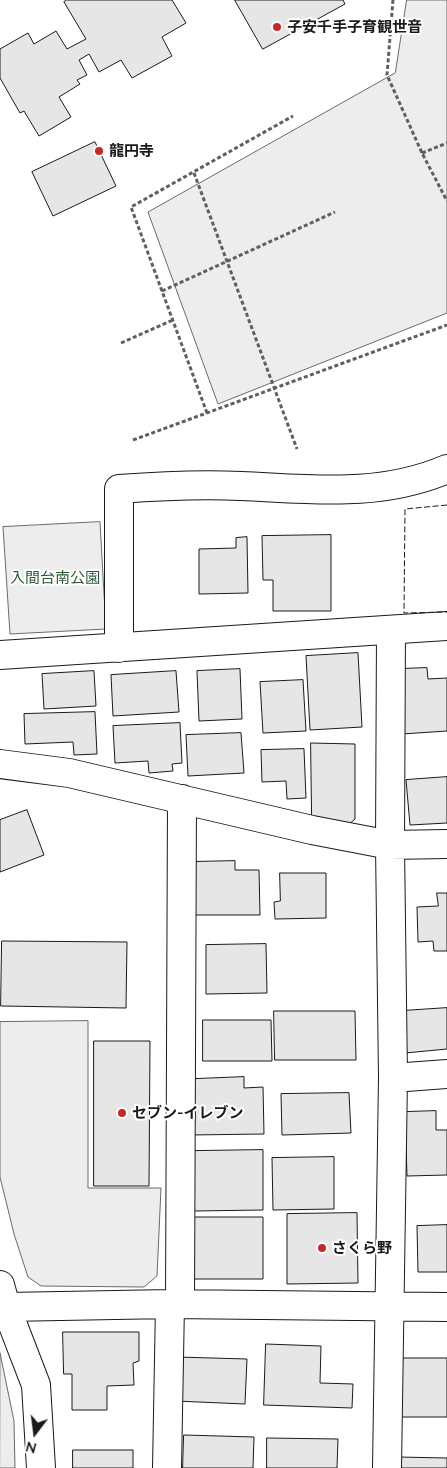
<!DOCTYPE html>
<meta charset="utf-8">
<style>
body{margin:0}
#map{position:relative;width:447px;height:1468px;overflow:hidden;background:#fff;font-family:Mulish,sans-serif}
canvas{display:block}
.north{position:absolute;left:10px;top:1408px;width:50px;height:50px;-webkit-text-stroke:4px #fff;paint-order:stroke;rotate:195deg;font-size:14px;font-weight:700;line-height:20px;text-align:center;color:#1a1a1a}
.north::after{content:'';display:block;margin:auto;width:18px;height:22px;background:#1a1a1a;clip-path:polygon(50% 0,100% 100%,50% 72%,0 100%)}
</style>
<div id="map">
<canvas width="447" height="1468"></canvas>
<div class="north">N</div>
</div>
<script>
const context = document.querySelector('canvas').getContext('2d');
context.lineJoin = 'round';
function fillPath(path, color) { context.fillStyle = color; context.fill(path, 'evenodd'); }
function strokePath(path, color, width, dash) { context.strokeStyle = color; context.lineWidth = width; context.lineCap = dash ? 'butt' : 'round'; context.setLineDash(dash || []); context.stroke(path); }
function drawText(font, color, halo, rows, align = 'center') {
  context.font = font + ' Mulish,"Noto Sans JP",sans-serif'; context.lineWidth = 4; context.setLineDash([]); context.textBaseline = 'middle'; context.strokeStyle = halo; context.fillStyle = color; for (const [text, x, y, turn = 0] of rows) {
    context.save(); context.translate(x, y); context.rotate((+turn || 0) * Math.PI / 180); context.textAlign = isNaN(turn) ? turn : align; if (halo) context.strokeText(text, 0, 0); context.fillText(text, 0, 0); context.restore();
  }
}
const built = new Path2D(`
 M407,0H447V313L218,404L148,212L395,73Z
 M100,522L106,629L10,634L3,527Z
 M88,1021V1188H161L157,1276L144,1287L41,1286L28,1277L14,1234L0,1177V1022Z
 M0,1353L14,1421L15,1468H0Z`);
const building = new Path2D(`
 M67,0H172L186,23L162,37L172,56L132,78L121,60L99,72L89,54L79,60L87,75L77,80L80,84L59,97L71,117L39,136L24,111L20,113L0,78V49L28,33L34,44L56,31L67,49L86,39L64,2Z
 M235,0H343L345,4L263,49Z
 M95,142L116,186L53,216L32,172Z
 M331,535V611H273V580H263L262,536Z
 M247,537L248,593L199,594V549L236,548V538Z
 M358,653L362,727L310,730L306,656Z
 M427,668L428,679L447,678V731L402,734L398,669Z
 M240,669L242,719L199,721L197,671Z
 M94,671L96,706L44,709L42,674Z
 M176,671L179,712L113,716L111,675Z
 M303,680L306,731L263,733L260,682Z
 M95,712L97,754L74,755L73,742L25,744L24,714Z
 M180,723L182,763L172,764L173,771L149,773L148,761L115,763L113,726Z
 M241,733L244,773L188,776L186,735Z
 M311,743L355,744V819L347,826L312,819Z
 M304,749L306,798L287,799L286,781L262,782L261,750Z
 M447,777V823L410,825L406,780Z
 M27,810L44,855L0,872V820Z
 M235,861V870H259L260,915H191V862Z
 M280,873H326V918L275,919L274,902L280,901Z
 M437,893H447V951H434L433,941L418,942L417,907L438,906Z
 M2,941L127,942L126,1008L1,1006Z
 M266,944L267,993L206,994V945Z
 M447,1008V1049L405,1053L402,1011Z
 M274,1011H355L356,1060H275Z
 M203,1020H271L272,1061H203Z
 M94,1041H150L149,1186H94Z
 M244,1077V1088L263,1087L264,1134L190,1135V1121H195V1107L188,1106L195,1079Z
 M349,1093L351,1133L282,1135L281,1094Z
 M436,1111V1130H447V1175L407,1176L405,1112Z
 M263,1150V1210L194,1211V1151Z
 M334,1157V1209L273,1210L272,1158Z
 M357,1213L358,1283L287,1284V1214Z
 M191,1217H263V1279H191Z
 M447,1225V1272H418L417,1226Z
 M63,1332H139V1361L133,1363L134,1385L107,1386V1410H72V1374H64Z
 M266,1344L321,1346L320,1383L353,1384L352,1408L264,1405Z
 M177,1357L247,1359L245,1404L175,1401Z
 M400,1358H447V1417H400Z
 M184,1435L254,1437L253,1468H183Z
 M267,1438L338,1439L337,1468H267Z
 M73,1450H133V1468H73Z
 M398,1457L447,1458V1468H398Z`);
const path = new Path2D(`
 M393,0L387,75L422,153L447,201
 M422,153L447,143
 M194,173L297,449
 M162,291L335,212
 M121,343L173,320
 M207,413L131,207L293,116
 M133,440L447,325`);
const minor = new Path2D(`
 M119,648V489C159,486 200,484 241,486C312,489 379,498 447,469
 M0,655L447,626
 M0,764L69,773L312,830L390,845L447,844
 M393,1078L447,1074
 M0,1285L6,1307L36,1385L41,1468
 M180,1304L182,799
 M6,1307L170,1304L447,1307
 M167,1468L170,1304
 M387,1468L393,1078L390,845L391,630`);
const fence = new Path2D(`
 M447,505L405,509L404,613L447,612`);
const markers = [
 [277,27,5,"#c62828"],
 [99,151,5,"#c62828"],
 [122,1113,5,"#c62828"],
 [322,1248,5,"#c62828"]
];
const poiNames = [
 ["子安千手子育観世音",287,27],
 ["龍円寺",109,151],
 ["セブン-イレブン",132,1113],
 ["さくら野",332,1248]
];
const parkNames = [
 ["入間台南公園",55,578]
];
fillPath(built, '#ededed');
strokePath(built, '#6a6a6a', 1);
fillPath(building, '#e6e6e6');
strokePath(building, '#1a1a1a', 1);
strokePath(minor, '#1a1a1a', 30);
strokePath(path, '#5f5f5f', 3, [4, 2.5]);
strokePath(minor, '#fff', 28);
strokePath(fence, '#1a1a1a', 1, [6, 2.5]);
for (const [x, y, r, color] of markers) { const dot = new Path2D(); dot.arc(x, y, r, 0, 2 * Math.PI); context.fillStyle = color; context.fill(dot); strokePath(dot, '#fff', 2); }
drawText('bold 15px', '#1a1a1a', '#fff', poiNames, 'left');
drawText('15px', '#2b5a34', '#fff', parkNames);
</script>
